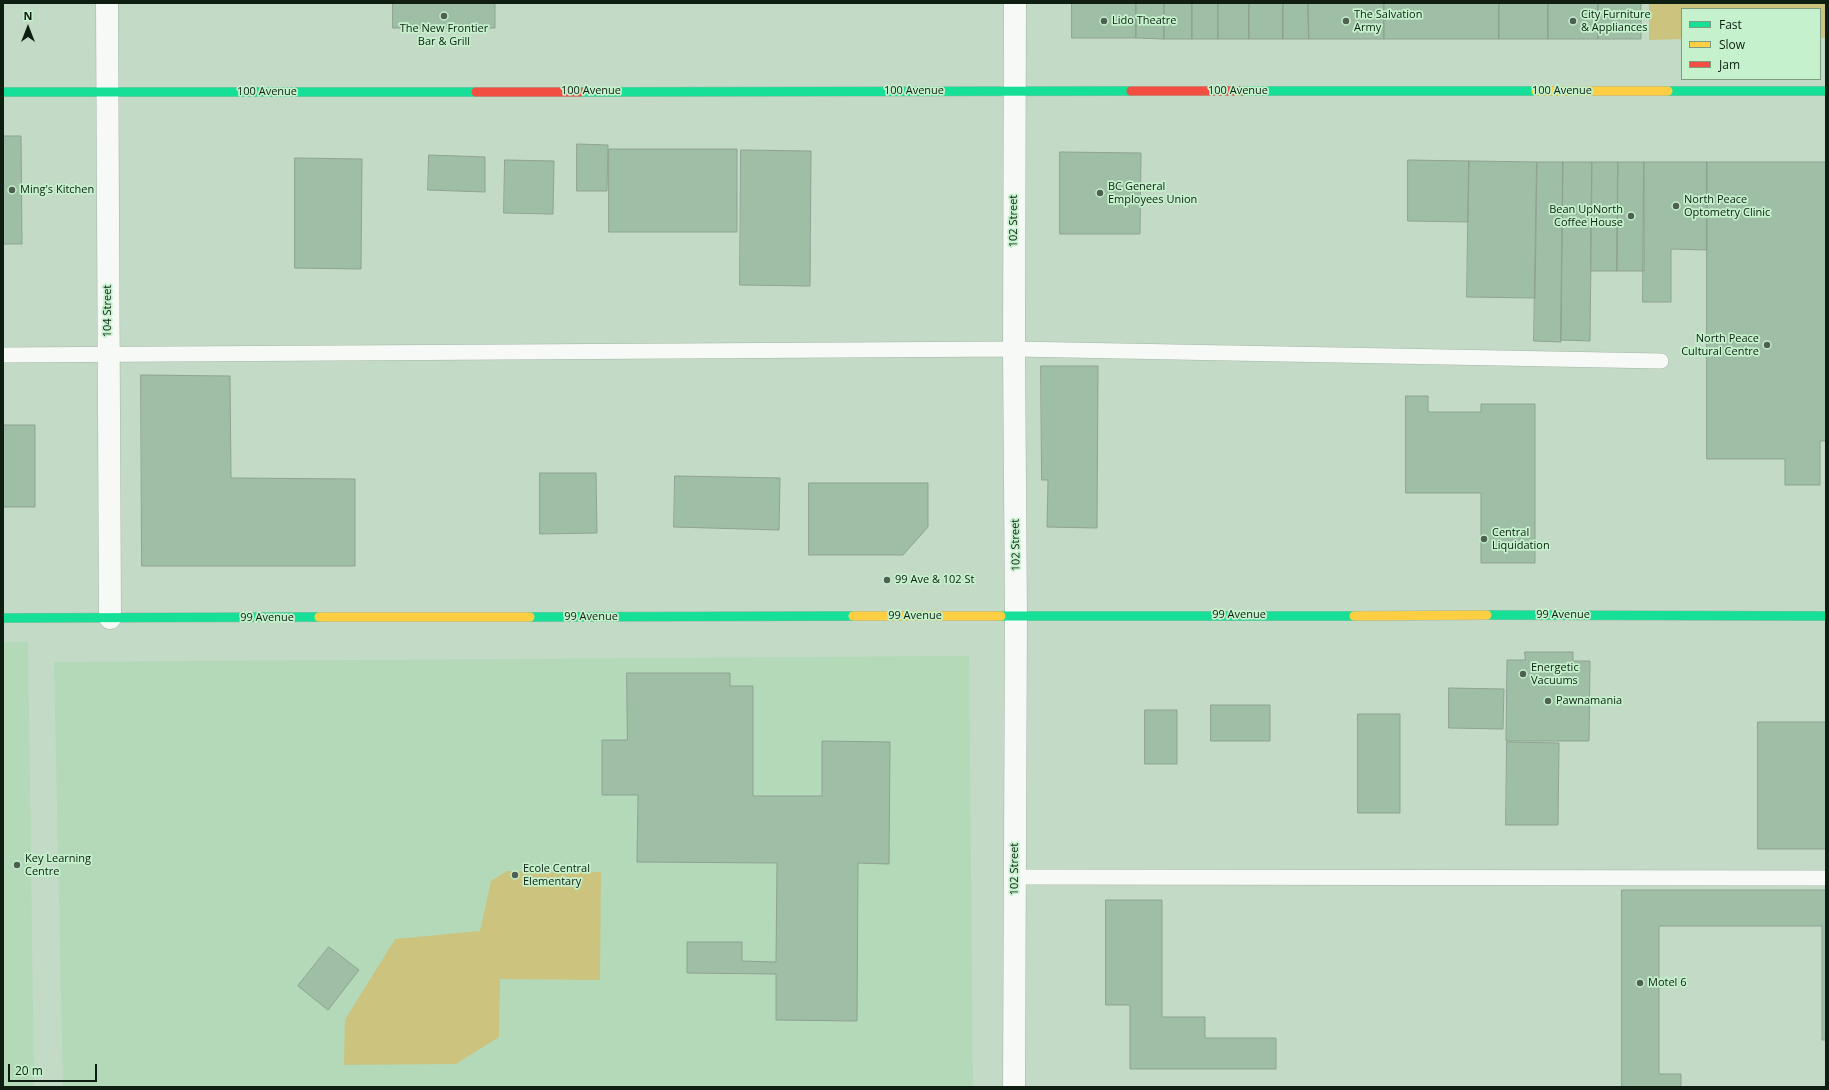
<!DOCTYPE html>
<style>
body{margin:0}
#map{position:relative;width:1829px;height:1090px;overflow:hidden;background:#c2dac6;font-family:"Open Sans",sans-serif}
canvas{display:block}
.frame{position:absolute;inset:0;border:4px solid #0e1f12;pointer-events:none}
.legend{position:absolute;left:1681px;top:8px;width:140px;height:72px;box-sizing:border-box;background:#c5f1cc;border:1px solid #7c9d82;margin:0;padding:5px 7px;list-style:none;font-size:12px;color:#0e1f12}
.legend li{display:flex;align-items:center;gap:8px;height:20px}
.legend b{width:20px;border:1px solid #7c9d82}
.north{position:absolute;left:8px;top:8px;width:40px;height:40px;-webkit-text-stroke:3px #c5f1cc;paint-order:stroke;rotate:0deg;font-size:11px;font-weight:700;line-height:16px;text-align:center;color:#0e1f12}
.north::after{content:'';display:block;margin:auto;width:14px;height:18px;background:#0e1f12;clip-path:polygon(50% 0,100% 100%,50% 72%,0 100%)}
.scale{position:absolute;left:8px;top:1064px;width:89px;height:18px;box-sizing:border-box;border:2px solid #0e1f12;border-top:0;padding-left:5px;font-size:12px;line-height:14px;white-space:nowrap;color:#0e1f12;-webkit-text-stroke:3px #c5f1cc;paint-order:stroke}
</style>
<div id="map">
<canvas width="1829" height="1090"></canvas>
<div class="frame"></div>
<ul class="legend">
<li><b style="height:5px;background:#16e098"></b>Fast</li>
<li><b style="height:5px;background:#ffcf43"></b>Slow</li>
<li><b style="height:5px;background:#f24e42"></b>Jam</li>
</ul>
<div class="north">N</div>
<div class="scale">20 m</div>
</div>
<script>
const context = document.querySelector('canvas').getContext('2d');
context.lineJoin = 'round';
function fillPath(path, color) { context.fillStyle = color; context.fill(path, 'evenodd'); }
function strokePath(path, color, width, dash) { context.strokeStyle = color; context.lineWidth = width; context.lineCap = dash ? 'butt' : 'round'; context.setLineDash(dash || []); context.stroke(path); }
function drawText(font, color, halo, rows, align = 'center') {
  context.font = font + ' "Open Sans",sans-serif'; context.lineWidth = 3.5; context.setLineDash([]); context.textBaseline = 'middle'; context.strokeStyle = halo; context.fillStyle = color; for (const [text, x, y, turn = 0] of rows) {
    context.save(); context.translate(x, y); context.rotate((+turn || 0) * Math.PI / 180); context.textAlign = isNaN(turn) ? turn : align; if (halo) context.strokeText(text, 0, 0); context.fillText(text, 0, 0); context.restore();
  }
}
const built = new Path2D(`
 M3,642H28L34,1087H3Z
 M969,656L973,1087H63L54,662Z`);
const green = new Path2D(`
 M1649,3H1826V38H1820V9H1682V39L1649,40Z
 M507,871L601,872L600,980L500,979L499,1037L456,1064L344,1065L345,1020L395,939L480,931L491,881Z`);
const building = new Path2D(`
 M393,3H495V28H393Z
 M1072,3H1136V38H1072Z
 M1136,3H1164V39L1136,38Z
 M1164,3H1192V39H1164Z
 M1192,3H1218V39H1192Z
 M1218,3H1249V39H1218Z
 M1249,3H1283V39H1249Z
 M1283,3H1308L1309,39H1283Z
 M1308,3H1384V39H1309Z
 M1384,3H1499V39H1384Z
 M1499,3H1548V39H1499Z
 M1548,3H1598V39H1548Z
 M1598,3H1641V39H1598Z
 M3,136H21L22,244H3Z
 M577,144L608,145L607,191H577Z
 M609,149H737V232H609Z
 M741,150L811,151L810,286L740,285Z
 M1060,152L1141,153L1140,234H1060Z
 M429,155L485,157V192L428,190Z
 M295,158L362,159L361,269L295,268Z
 M505,160L554,161L553,214L504,213Z
 M1408,160L1469,161L1468,222L1408,221Z
 M1469,161L1537,162L1535,298L1467,297Z
 M1537,162H1563L1561,342L1534,341Z
 M1563,162H1592L1590,341L1561,340Z
 M1592,162H1618L1617,271H1591Z
 M1618,162H1644V271H1617Z
 M1644,162H1707V250L1671,249V302H1643Z
 M1707,162H1826V441H1820V485H1785V459H1707Z
 M1041,366H1098L1097,528L1047,527L1048,480H1042Z
 M141,375L230,376L231,478L355,479V566H142Z
 M1406,396H1428V412H1481V404H1535V563H1481V493H1406Z
 M3,425H35V507H3Z
 M540,473H596L597,533L540,534Z
 M675,476L780,478L779,530L674,527Z
 M809,483H928V527L903,555H809Z
 M1525,652H1573V661H1590L1589,741H1506L1507,660H1525Z
 M627,673H730V686H753V796H822V741L890,742L889,864L858,863L857,1021L776,1020V974L687,973V942H742V961L776,962L777,863L637,862L638,795H602V740H627Z
 M1449,688L1504,689L1503,729L1449,728Z
 M1211,705H1270V741H1211Z
 M1145,710H1177V764H1145Z
 M1358,714H1400V813H1358Z
 M1758,722H1826V849H1758Z
 M1507,742L1559,743L1558,825H1506Z
 M1622,890H1826V1040H1822V926H1659V1074H1681V1087H1622Z
 M1106,900H1162V1017H1205V1038H1276V1069H1130V1005H1106Z
 M329,947L359,970L328,1010L298,986Z`);
const lane = new Path2D(`
 M3,355L1014,349L1661,361
 M1015,877L1826,878`);
const street = new Path2D(`
 M107,3L110,618
 M1014,1087L1016,616L1014,349L1015,3`);
const fast = new Path2D(`
 M1241,91H1536
 M1668,91H1826
 M3,92H476
 M580,92L1131,91
 M1487,615L1826,616
 M1001,616H1354
 M530,617L853,616
 M3,618L319,617`);
const slow = new Path2D(`
 M1536,91H1668
 M853,616H1001
 M1354,616L1487,615
 M319,617H530`);
const jam = new Path2D(`
 M1131,91H1241
 M476,92H580`);
const markers = [
 [444,16,4,"#4d6051"],
 [1104,21,4,"#4d6051"],
 [1346,21,4,"#4d6051"],
 [1573,21,4,"#4d6051"],
 [12,190,4,"#4d6051"],
 [1100,193,4,"#4d6051"],
 [1676,206,4,"#4d6051"],
 [1631,216,4,"#4d6051"],
 [1767,345,4,"#4d6051"],
 [1484,539,4,"#4d6051"],
 [887,580,4,"#4d6051"],
 [1523,674,4,"#4d6051"],
 [1548,701,4,"#4d6051"],
 [17,865,4,"#4d6051"],
 [515,875,4,"#4d6051"],
 [1640,983,4,"#4d6051"]
];
const poiNames = [
 ["The Salvation",1354,15],
 ["Army",1354,28],
 ["City Furniture",1581,15],
 ["& Appliances",1581,28],
 ["Lido Theatre",1112,21],
 ["The New Frontier",444,29,"center"],
 ["Bar & Grill",444,42,"center"],
 ["BC General",1108,187],
 ["Employees Union",1108,200],
 ["Ming's Kitchen",20,190],
 ["North Peace",1684,200],
 ["Optometry Clinic",1684,213],
 ["Bean UpNorth",1623,210,"right"],
 ["Coffee House",1623,223,"right"],
 ["North Peace",1759,339,"right"],
 ["Cultural Centre",1759,352,"right"],
 ["Central",1492,533],
 ["Liquidation",1492,546],
 ["99 Ave & 102 St",895,580],
 ["Energetic",1531,668],
 ["Vacuums",1531,681],
 ["Pawnamania",1556,701],
 ["Key Learning",25,859],
 ["Centre",25,872],
 ["Ecole Central",523,869],
 ["Elementary",523,882],
 ["Motel 6",1648,983]
];
const streetNames = [
 ["100 Avenue",591,91],
 ["100 Avenue",914,91],
 ["100 Avenue",1238,91],
 ["100 Avenue",1562,91],
 ["100 Avenue",267,92],
 ["102 Street",1014,221,-90],
 ["104 Street",108,311,-90],
 ["102 Street",1016,545,-91],
 ["99 Avenue",1239,615],
 ["99 Avenue",1563,615],
 ["99 Avenue",915,616],
 ["99 Avenue",591,617],
 ["99 Avenue",267,618],
 ["102 Street",1015,869,-90]
];
fillPath(built, '#b3d9b9');
fillPath(green, '#ccc37e');
fillPath(building, '#9fbea6');
strokePath(building, '#8fa293', 1);
strokePath(lane, '#a3b6a6', 16);
strokePath(street, '#a3b6a6', 23);
strokePath(fast, '#a3b6a6', 10);
strokePath(slow, '#a3b6a6', 10);
strokePath(jam, '#a3b6a6', 10);
strokePath(lane, '#f6f9f6', 15);
strokePath(street, '#f6f9f6', 22);
strokePath(fast, '#16e098', 9);
strokePath(slow, '#ffcf43', 9);
strokePath(jam, '#f24e42', 9);
for (const [x, y, r, color] of markers) { const dot = new Path2D(); dot.arc(x, y, r, 0, 2 * Math.PI); context.fillStyle = color; context.fill(dot); strokePath(dot, '#c5f1cc', 1.5); }
drawText('11px', '#0e1f12', '#c5f1cc', poiNames, 'left');
drawText('11px', '#0e1f12', '#c5f1cc', streetNames);
</script>
